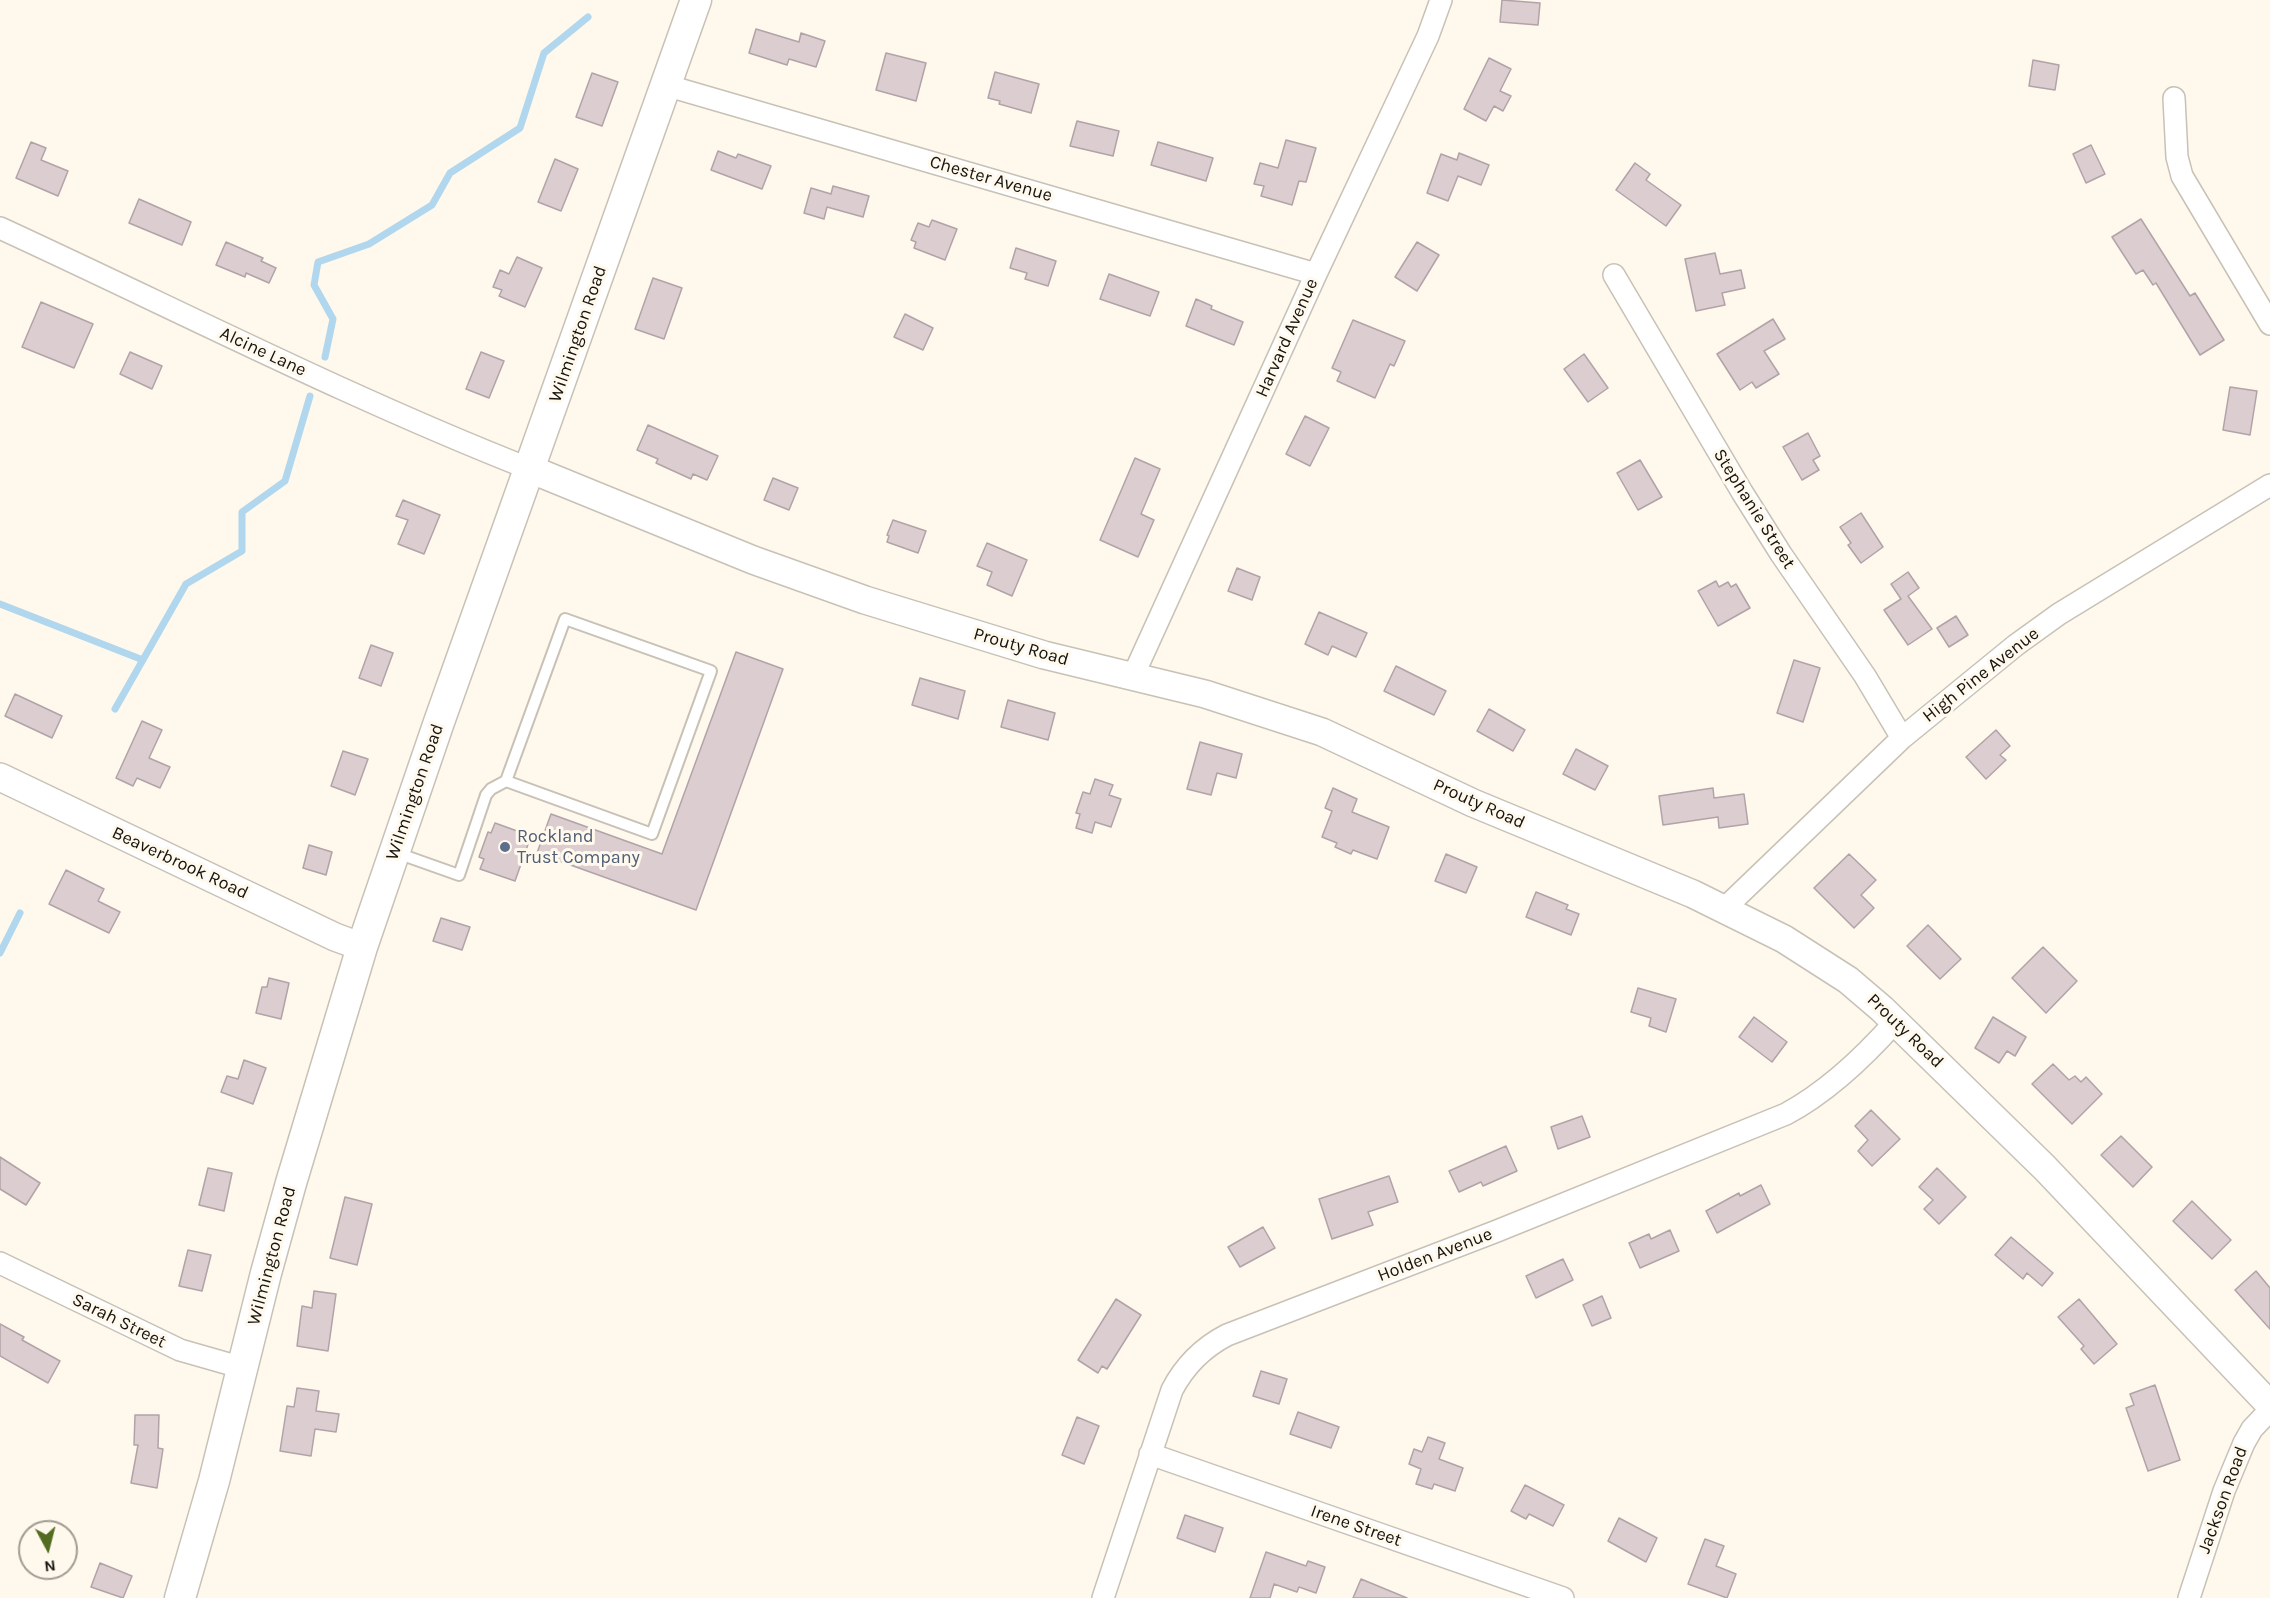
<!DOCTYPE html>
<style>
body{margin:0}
#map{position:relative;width:2270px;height:1598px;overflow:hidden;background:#fff8ec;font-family:Karla,sans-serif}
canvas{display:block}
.north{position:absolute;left:18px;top:1520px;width:60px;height:60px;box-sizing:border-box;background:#fff8ec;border:2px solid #a19c94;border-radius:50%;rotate:173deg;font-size:16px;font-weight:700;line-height:24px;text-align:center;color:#15130f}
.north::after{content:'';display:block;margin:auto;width:21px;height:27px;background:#526d20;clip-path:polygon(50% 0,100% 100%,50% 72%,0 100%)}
</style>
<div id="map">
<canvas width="2270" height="1598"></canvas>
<div class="north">N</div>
</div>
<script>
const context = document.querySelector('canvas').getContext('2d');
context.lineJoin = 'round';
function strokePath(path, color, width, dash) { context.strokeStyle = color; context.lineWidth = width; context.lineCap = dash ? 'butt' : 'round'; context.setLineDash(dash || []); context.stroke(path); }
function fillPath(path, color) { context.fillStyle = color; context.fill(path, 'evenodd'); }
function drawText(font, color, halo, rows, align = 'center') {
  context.font = font + ' Karla,sans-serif'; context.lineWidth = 6; context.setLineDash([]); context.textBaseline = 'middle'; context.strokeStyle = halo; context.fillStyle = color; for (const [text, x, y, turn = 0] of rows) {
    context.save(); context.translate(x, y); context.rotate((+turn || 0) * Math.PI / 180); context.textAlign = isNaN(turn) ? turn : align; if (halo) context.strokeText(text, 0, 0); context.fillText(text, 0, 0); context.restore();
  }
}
const stream = new Path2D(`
 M325,357L333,319L314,285L318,262L369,244L432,205L450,173L520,128L544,53L588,17
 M0,604L143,660
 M115,709L186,584L242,551V512L285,481L310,396
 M0,953L20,913`);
const building = new Path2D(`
 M1502,0L1540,3L1538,25L1500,22Z
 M756,29L799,42L801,33L825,41L816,67L789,59L787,65L749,53Z
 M886,53L926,63L916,101L876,90Z
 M1489,58L1511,69L1500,91L1511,96L1503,111L1494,106L1486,121L1464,109Z
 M2033,60L2059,65L2055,90L2029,86Z
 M995,72L1039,84L1031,113L999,104L1000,101L988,98Z
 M592,73L618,82L602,126L576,117Z
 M1077,121L1119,131L1113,156L1070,146Z
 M1286,140L1316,148L1306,182L1299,181L1292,205L1261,196L1264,186L1254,184L1260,163L1278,168Z
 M31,142L46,148L41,160L68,171L58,196L16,178Z
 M1158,142L1213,158L1206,181L1151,165Z
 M2091,145L2105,174L2086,183L2073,154Z
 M718,151L736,158L738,154L771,166L762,189L711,170Z
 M1459,153L1489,165L1481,185L1458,176L1448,201L1427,193L1441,154L1457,160Z
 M555,159L578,169L561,211L538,202Z
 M1635,163L1650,174L1646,180L1681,205L1666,226L1616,190Z
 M833,186L869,196L863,217L827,207L824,219L804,213L811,188L831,194Z
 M139,199L191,222L182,245L129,223Z
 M2141,219L2190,296L2195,293L2224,340L2200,355L2156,283L2153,285L2143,270L2136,274L2112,237Z
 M932,220L957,229L945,260L914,248L916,242L911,240L918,223L929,227Z
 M226,242L263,258L261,261L276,268L269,283L246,273L245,277L216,265Z
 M1417,242L1439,255L1417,291L1395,277Z
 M1016,248L1056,261L1048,286L1025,279L1027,273L1010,268Z
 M1715,253L1720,274L1741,270L1745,288L1722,293L1725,305L1696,311L1685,259Z
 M517,257L542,268L525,307L499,296L502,290L493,287L500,270L509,274Z
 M1109,274L1159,292L1150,316L1100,299Z
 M653,278L682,288L664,339L635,329Z
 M1196,299L1212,306L1211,309L1243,322L1234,345L1186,326Z
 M41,302L93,324L74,368L22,347Z
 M905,314L933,328L923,350L894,337Z
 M1773,319L1785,339L1764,351L1779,374L1756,388L1752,382L1740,390L1717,354Z
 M1353,320L1405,341L1394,366L1390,364L1375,398L1337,381L1341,372L1332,368Z
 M130,352L162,366L152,389L120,374Z
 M481,352L504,361L489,398L466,389Z
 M1584,354L1608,388L1588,402L1564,369Z
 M2230,387L2257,391L2250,435L2223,430Z
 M1305,416L1329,428L1310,466L1286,454Z
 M648,425L718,456L707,480L693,474L691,479L656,463L658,459L637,450Z
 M1808,433L1820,456L1813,460L1819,470L1802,480L1783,447Z
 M1135,458L1160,469L1141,514L1154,520L1138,557L1100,540Z
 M1640,460L1662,497L1638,510L1617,473Z
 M773,478L798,488L789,510L764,500Z
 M403,500L440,515L424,554L398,544L408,520L396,516Z
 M1861,513L1883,547L1861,563L1848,545L1851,543L1840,527Z
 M893,520L926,531L918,553L887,542L889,536L887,535Z
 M987,543L1027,560L1012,596L987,585L992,572L977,566Z
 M1237,568L1260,577L1252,600L1228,591Z
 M1908,572L1919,588L1908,596L1932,629L1908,645L1884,610L1901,599L1891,584Z
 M1716,581L1719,587L1728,582L1731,587L1736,584L1750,608L1718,626L1698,591Z
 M1319,612L1367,633L1356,657L1332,646L1328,655L1305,644Z
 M1956,616L1968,635L1949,647L1937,628Z
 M371,645L393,653L381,686L359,678Z
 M736,652L783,669L696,910L537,853L551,814L662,854Z
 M1794,660L1820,668L1803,722L1777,713Z
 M1396,666L1446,691L1434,715L1384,691Z
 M920,678L965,691L958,719L912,705Z
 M15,694L62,716L52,738L5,716Z
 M1008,700L1055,713L1048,740L1001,727Z
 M1489,709L1525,730L1513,751L1477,731Z
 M142,721L162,730L149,758L170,767L160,788L137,778L133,786L116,778Z
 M1996,730L2010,746L2000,755L2006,760L1986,779L1966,757Z
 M1200,742L1242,754L1236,778L1217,773L1211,795L1187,789Z
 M1576,749L1608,766L1595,790L1563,774Z
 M343,751L368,759L355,795L331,786Z
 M1095,779L1113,785L1109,795L1121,799L1111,827L1095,822L1092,833L1076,828L1080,814L1076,813L1083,792L1090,794Z
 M1333,788L1357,799L1352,812L1389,827L1377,859L1353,850L1351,854L1335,847L1337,843L1322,837L1332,811L1325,808Z
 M1713,788L1714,798L1744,794L1748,824L1719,828L1718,817L1663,825L1659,796Z
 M495,823L531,836L515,881L480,869L484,859L479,857L488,832L491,833Z
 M309,845L332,852L326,875L303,868Z
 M1446,854L1477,867L1466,893L1435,881Z
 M1849,854L1876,880L1861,895L1874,908L1854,928L1814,888Z
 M66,870L104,889L98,901L120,912L109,933L49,904Z
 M1536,892L1568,905L1566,909L1579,914L1571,935L1526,917Z
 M441,918L470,927L462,950L433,941Z
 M1928,925L1961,959L1940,979L1907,946Z
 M2043,947L2077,981L2046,1013L2012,978Z
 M269,978L289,983L281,1019L256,1013L262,987H267Z
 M1638,988L1676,999L1666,1032L1649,1026L1651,1018L1631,1012Z
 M1754,1017L1787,1042L1772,1062L1739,1037Z
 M1993,1017L2026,1037L2015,1056L2007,1051L1999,1063L1975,1048Z
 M244,1060L266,1068L253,1104L221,1092L227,1076L238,1079Z
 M2053,1064L2069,1080L2075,1076L2081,1082L2086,1077L2102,1094L2072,1124L2032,1084Z
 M1871,1110L1900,1139L1872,1166L1858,1151L1868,1140L1855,1126Z
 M1582,1116L1590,1137L1558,1149L1551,1127Z
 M2121,1136L2152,1167L2133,1187L2101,1155Z
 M1506,1146L1517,1171L1483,1186L1481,1182L1459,1192L1449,1171Z
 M0,1157L40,1183L26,1205L0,1189Z
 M208,1168L232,1173L224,1211L199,1205Z
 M1937,1168L1966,1197L1939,1224L1924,1209L1933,1200L1919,1187Z
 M1389,1176L1398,1202L1368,1212L1373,1225L1332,1239L1319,1199Z
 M1761,1185L1770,1204L1717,1233L1706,1211L1739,1193L1740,1196Z
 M345,1197L372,1204L357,1265L330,1258Z
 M2192,1201L2231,1240L2212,1259L2173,1221Z
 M1263,1227L1275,1248L1240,1267L1228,1247Z
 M1670,1230L1679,1251L1640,1268L1629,1243L1649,1234L1651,1239Z
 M2011,1237L2053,1273L2042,1286L2027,1273L2023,1279L1995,1255Z
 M188,1250L211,1255L202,1291L179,1286Z
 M1563,1259L1573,1280L1536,1298L1526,1276Z
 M2256,1271L2270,1288V1329L2235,1290Z
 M314,1291L336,1294L328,1351L297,1346L302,1306L312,1308Z
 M1602,1296L1611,1318L1592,1326L1583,1305Z
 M1116,1299L1141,1315L1107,1369L1102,1366L1098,1373L1078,1360Z
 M2079,1299L2117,1344L2094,1364L2081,1349L2084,1346L2058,1317Z
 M0,1324L24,1337L22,1340L60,1361L48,1383L0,1356Z
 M1261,1371L1287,1379L1279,1404L1253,1396Z
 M2155,1385L2180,1460L2148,1471L2126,1408L2134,1405L2130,1394Z
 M297,1388L319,1391L316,1411L339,1414L336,1432L315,1429L311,1456L280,1451L287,1406L294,1407Z
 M1298,1412L1339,1427L1331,1448L1290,1434Z
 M135,1415H159L158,1448L163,1449L157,1488L131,1483L138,1445H134Z
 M1077,1417L1099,1426L1084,1464L1062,1455Z
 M1428,1437L1445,1443L1439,1459L1463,1468L1455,1491L1434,1484L1432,1489L1416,1484L1421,1469L1409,1464L1414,1449L1422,1452Z
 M1525,1485L1564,1505L1553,1526L1529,1514L1526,1519L1511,1511Z
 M1185,1515L1223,1528L1215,1552L1177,1538Z
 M1619,1518L1657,1538L1646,1562L1608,1541Z
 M1705,1539L1724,1546L1716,1566L1736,1574L1727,1598L1688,1584Z
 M1266,1552L1306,1566L1308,1561L1325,1567L1316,1593L1299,1587L1297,1592L1274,1584L1270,1598H1250Z
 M100,1563L132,1576L123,1598L91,1587Z
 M1361,1579L1407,1598H1353Z`);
const service = new Path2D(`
 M565,619L711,671L652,834L506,781Z
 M397,853L459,875L486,795L491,789L506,781`);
const minor = new Path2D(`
 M665,85L1316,274
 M2174,98L2177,157L2182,176L2270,324
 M0,228C176,309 349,398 530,469
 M1614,275L1742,492L1781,554L1865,676L1902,738
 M1133,676L1316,274L1428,36L1441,0
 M1725,908L1902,738L2016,645L2059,614L2270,485
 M0,1263L180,1350L243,1368
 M1150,1454L1563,1598
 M1103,1598L1172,1390C1185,1365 1202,1348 1227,1335L1497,1231L1786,1114C1827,1092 1864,1057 1895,1022
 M2189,1598L2224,1491L2244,1443L2252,1429L2270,1410`);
const tertiary = new Path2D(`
 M530,469L753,560L865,600L1044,655L1205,694L1322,732L1473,803L1693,894L1784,939L1848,980L1882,1009L2045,1168L2270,1405
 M0,777L335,937L362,947`);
const secondary = new Path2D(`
 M180,1598L214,1481L266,1273L291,1183L362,947L439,722L696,0`);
const markers = [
 [505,847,6,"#5c6f8a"]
];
const streetNames = [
 ["Chester Avenue",991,179,16],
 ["Wilmington Road",578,334,-71],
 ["Harvard Avenue",1287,338,-66],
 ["Alcine Lane",263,352,25],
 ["Stephanie Street",1754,509,58],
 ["Prouty Road",1021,647,16],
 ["High Pine Avenue",1981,675,-38],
 ["Wilmington Road",415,792,-71],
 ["Prouty Road",1479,804,24],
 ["Beaverbrook Road",180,863,25],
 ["Prouty Road",1905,1031,44],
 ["Holden Avenue",1435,1255,-21],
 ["Wilmington Road",272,1256,-75],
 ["Sarah Street",119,1321,26],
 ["Jackson Road",2223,1500,-70],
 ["Irene Street",1356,1526,19]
];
const serviceNames = [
 ["Rockland",517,837],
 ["Trust Company",517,858]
];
strokePath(stream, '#b0d7ed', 7);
fillPath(building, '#dccdd1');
strokePath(building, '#b1a3a7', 1.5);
strokePath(service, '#c8c1b6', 14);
strokePath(minor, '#c8c1b6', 24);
strokePath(tertiary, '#c8c1b6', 30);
strokePath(secondary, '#c8c1b6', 33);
strokePath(service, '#fff', 10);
strokePath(minor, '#fff', 21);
strokePath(tertiary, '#fff', 27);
strokePath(secondary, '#fff', 30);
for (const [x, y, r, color] of markers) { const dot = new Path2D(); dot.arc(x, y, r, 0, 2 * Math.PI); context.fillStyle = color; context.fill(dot); strokePath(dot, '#fff8ec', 2); }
drawText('18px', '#15130f', '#fff8ec', streetNames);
drawText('18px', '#4e5e75', '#fff8ec', serviceNames, 'left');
</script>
